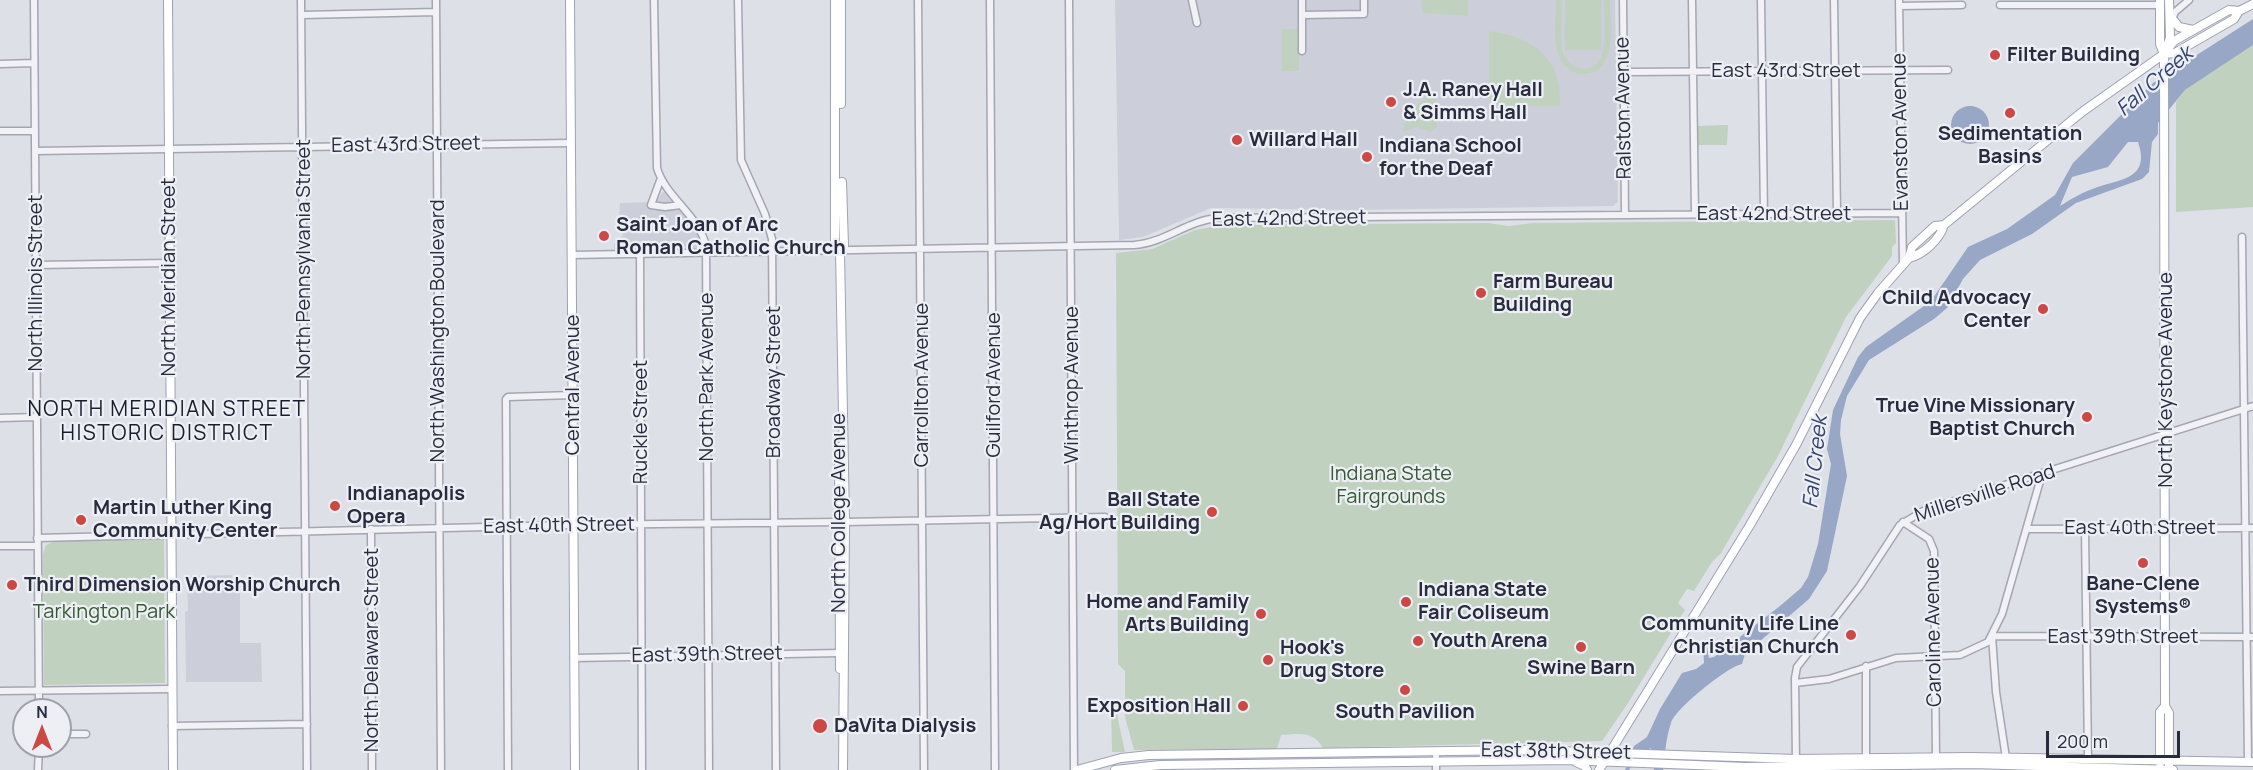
<!DOCTYPE html>
<meta charset="utf-8">
<style>
body{margin:0}
#map{position:relative;width:2253px;height:770px;overflow:hidden;background:#dee0e7;font-family:Manrope,sans-serif}
canvas{display:block}
.north{position:absolute;left:12px;top:698px;width:60px;height:60px;box-sizing:border-box;background:#edeff5;border:2px solid #9ea1ac;border-radius:50%;rotate:0deg;font-size:16px;font-weight:700;line-height:24px;text-align:center;color:#282c3e}
.north::after{content:'';display:block;margin:auto;width:21px;height:27px;background:#cb4845;clip-path:polygon(50% 0,100% 100%,50% 72%,0 100%)}
.scale{position:absolute;left:2046px;top:731px;width:134px;height:27px;box-sizing:border-box;border:3px solid #282c3e;border-top:0;padding-left:8px;font-size:18px;line-height:21px;white-space:nowrap;color:#282c3e;-webkit-text-stroke:4px #edeff5;paint-order:stroke}
</style>
<div id="map">
<canvas width="2253" height="770"></canvas>
<div class="north">N</div>
<div class="scale">200 m</div>
</div>
<script>
const context = document.querySelector('canvas').getContext('2d');
context.lineJoin = 'round';
function fillPath(path, color) { context.fillStyle = color; context.fill(path, 'evenodd'); }
function strokePath(path, color, width, dash) { context.strokeStyle = color; context.lineWidth = width; context.lineCap = dash ? 'butt' : 'round'; context.setLineDash(dash || []); context.stroke(path); }
function drawText(font, color, halo, rows, align = 'center') {
  context.font = font + ' Manrope,sans-serif'; context.lineWidth = 4.5; context.setLineDash([]); context.textBaseline = 'middle'; context.strokeStyle = halo; context.fillStyle = color; for (const [text, x, y, turn = 0] of rows) {
    context.save(); context.translate(x, y); context.rotate((+turn || 0) * Math.PI / 180); context.textAlign = isNaN(turn) ? turn : align; if (halo) context.strokeText(text, 0, 0); context.fillText(text, 0, 0); context.restore();
  }
}
const built = new Path2D(`
 M1115,0H1615L1618,202L1613,206L1350,210L1211,208L1143,237L1119,240Z
 M663,192H666L694,228L700,237L702,248L614,249V244L623,235L619,220L620,203L655,202Z
 M232,575L233,589L240,590V643H261L262,682H186L185,612L188,611L187,576Z`);
const green = new Path2D(`
 M1421,0H1468V16L1423,13Z
 M1556,0H1562C1562,16 1559,36 1563,52C1565,60 1571,66 1579,68C1613,76 1604,19 1604,0H1610C1610,27 1620,75 1580,74C1548,66 1556,26 1556,0Z
 M1565,0H1601V50H1565Z
 M1282,29H1299V71H1282Z
 M1489,31C1533,37 1562,57 1560,106L1494,105L1489,100Z
 M2253,45V207L2176,212V102L2185,90Z
 M1436,98L1433,109L1438,116L1436,128L1430,132L1417,127L1403,132C1403,124 1406,124 1409,118C1417,105 1418,97 1436,98Z
 M1728,125L1727,145H1698L1697,126Z
 M1895,220L1896,243L1892,247V256L1846,317L1778,456L1721,553L1712,562L1694,591L1687,589L1678,603L1685,610L1628,703L1602,741L1323,748C1313,730 1299,734 1281,735L1277,749L1134,750L1125,717V671L1118,664L1116,253L1152,249L1195,230L1221,225L1488,223L1509,226L1533,223Z
 M164,539L165,683L44,685L43,554L46,545L55,541Z
 M1111,705H1115L1125,752H1112Z`);
const water = new Path2D(`
 M2253,19V45L2185,90L2158,123V134L2152,142L2149,172L2142,179L2076,203L2032,234L1980,260L1963,279L1947,308L1934,319L1869,360L1847,396L1841,420L1840,434L1847,476L1827,571L1809,599L1745,654L1742,664C1727,667 1675,709 1671,723C1666,737 1665,755 1663,770H1654L1651,748L1640,754L1629,770H1625L1634,746L1647,737L1660,709L1682,673L1696,669L1704,663L1703,646L1707,647L1709,658L1714,657L1780,606L1801,588L1808,577L1818,544L1831,464L1827,449L1833,410L1858,357L1866,347L1931,301L1968,247L2007,229L2055,195L2073,163L2153,83ZM2128,142H2138C2151,180 2119,179 2095,188C2083,192 2071,199 2060,206L2072,177L2108,167Z
 M1951 125a19 19 0 1 1 38 0a19 19 0 1 1-38 0Z`);
const minor = new Path2D(`
 M34,0L39,710
 M301,0L307,770
 M436,0L441,770
 M654,0L657,168C666,198 699,215 706,246L709,770
 M738,0L741,160L765,214L772,239L776,770
 M918,0L924,770
 M990,0L995,770
 M1069,0L1074,770
 M1192,0L1197,23
 M1623,0L1625,215
 M1692,0L1695,214
 M1761,0L1764,214
 M1834,0L1837,213
 M1899,0L1903,265
 M2000,5H2160
 M1899,6L1962,5
 M302,15L436,12
 M1302,15L1364,14V0
 M2171,22L2175,12L2189,0
 M1302,51V0
 M0,64L34,63
 M1623,72L1948,70
 M0,131H35
 M35,151L571,143
 M661,178L651,205L665,207L681,205
 M2242,237L2248,762
 M640,254L642,770
 M572,255L1134,245C1164,243 1187,221 1217,218L1902,213
 M36,265L169,263
 M0,418L37,417
 M845,522L1105,517
 M1903,522L1929,539L1934,551L1936,757
 M371,529L372,770
 M2027,529L2253,528
 M2085,529L2088,758
 M37,538L568,525L839,522
 M0,546H37
 M574,658L840,653
 M1866,666V757
 M1795,683L1829,679L1896,658L1960,655L1988,642L2002,614L2042,474
 M0,691L172,689
 M172,726L307,724
 M60,734H86
 M1436,752V770
 M2006,758L1996,692L1992,636L2253,637
 M1796,762L1795,678L1797,667L1860,586L1900,525L1923,511L2253,406
 M38,770L39,746
 M508,770L506,399L508,397L573,395`);
const major = new Path2D(`
 M168,0L173,770
 M570,0L575,770
 M835,0V246L840,251L845,522L843,770
 M841,0V104
 M2160,0V44L2164,54
 M2170,16L2179,27L2193,30
 M2164,54L2175,53L2234,19L2239,11L2253,4
 M840,251L844,246L842,182
 M1909,258C1924,254 1940,239 1944,225
 M839,447L840,669
 M1576,762L1585,766L1587,770
 M2160,763V712L2165,706
 M2169,765V713L2165,706L2164,54L2170,38L2169,0
 M1077,770L1121,758L1149,755L1526,750L1796,759L1970,757L2253,762
 M1115,770L1160,765L1566,760L1746,767L1972,764L2173,770
 M1599,770L1750,525L1796,445L1860,318L1878,293L1909,258L1912,247L1935,226L1944,225L2082,112L2164,54L2174,41L2229,10L2239,11`);
const markers = [
 [1995,55,6,"#cb4845"],
 [1391,102,6,"#cb4845"],
 [2010,113,6,"#cb4845"],
 [1237,140,6,"#cb4845"],
 [1367,157,6,"#cb4845"],
 [604,236,6,"#cb4845"],
 [1481,293,6,"#cb4845"],
 [2043,309,6,"#cb4845"],
 [2087,417,6,"#cb4845"],
 [335,506,6,"#cb4845"],
 [1212,512,6,"#cb4845"],
 [81,520,6,"#cb4845"],
 [2143,563,6,"#cb4845"],
 [12,585,6,"#cb4845"],
 [1406,602,6,"#cb4845"],
 [1261,614,6,"#cb4845"],
 [1851,635,6,"#cb4845"],
 [1418,641,6,"#cb4845"],
 [1581,647,6,"#cb4845"],
 [1268,660,6,"#cb4845"],
 [1405,690,6,"#cb4845"],
 [1243,706,6,"#cb4845"],
 [820,726,8,"#cb4845"]
];
const poiNames = [
 ["Filter Building",2007,55],
 ["J.A. Raney Hall",1403,90],
 ["& Simms Hall",1403,113],
 ["Sedimentation",2010,134,"center"],
 ["Basins",2010,157,"center"],
 ["Willard Hall",1249,140],
 ["Indiana School",1379,146],
 ["for the Deaf",1379,169],
 ["Saint Joan of Arc",616,225],
 ["Roman Catholic Church",616,248],
 ["Farm Bureau",1493,282],
 ["Building",1493,305],
 ["Child Advocacy",2031,298,"right"],
 ["Center",2031,321,"right"],
 ["True Vine Missionary",2075,406,"right"],
 ["Baptist Church",2075,429,"right"],
 ["Indianapolis",347,494],
 ["Opera",347,517],
 ["Ball State",1200,500,"right"],
 ["Ag/Hort Building",1200,523,"right"],
 ["Martin Luther King",93,508],
 ["Community Center",93,531],
 ["Bane-Clene",2143,584,"center"],
 ["Systems®",2143,607,"center"],
 ["Third Dimension Worship Church",24,585],
 ["Indiana State",1418,590],
 ["Fair Coliseum",1418,613],
 ["Home and Family",1249,602,"right"],
 ["Arts Building",1249,625,"right"],
 ["Community Life Line",1839,624,"right"],
 ["Christian Church",1839,647,"right"],
 ["Youth Arena",1430,641],
 ["Hook's",1280,648],
 ["Drug Store",1280,671],
 ["Swine Barn",1581,668,"center"],
 ["Exposition Hall",1231,706,"right"],
 ["South Pavilion",1405,712,"center"],
 ["DaVita Dialysis",834,726]
];
const streetNames = [
 ["East 43rd Street",1786,71],
 ["Ralston Avenue",1624,108,-91],
 ["Evanston Avenue",1901,132,-91],
 ["East 43rd Street",406,145,-1],
 ["East 42nd Street",1774,214],
 ["East 42nd Street",1289,219,-1],
 ["North Pennsylvania Street",304,259,-90],
 ["North Meridian Street",169,277,-90],
 ["North Illinois Street",36,283,-90],
 ["North Washington Boulevard",438,331,-90],
 ["North Park Avenue",707,377,-90],
 ["North Keystone Avenue",2166,380,-90],
 ["Broadway Street",774,382,-90],
 ["Central Avenue",573,385,-90],
 ["Carrollton Avenue",922,385,-90],
 ["Guilford Avenue",994,385,-90],
 ["Winthrop Avenue",1072,385,-90],
 ["Ruckle Street",641,422,-90],
 ["Millersville Road",1985,494,-18],
 ["North College Avenue",839,513,-90],
 ["East 40th Street",559,526,-1],
 ["East 40th Street",2140,528],
 ["Caroline Avenue",1934,632,-91],
 ["East 39th Street",2123,637],
 ["North Delaware Street",372,650,-90],
 ["East 39th Street",707,655,-1],
 ["East 38th Street",1556,752,1]
];
const parkNames = [
 ["Indiana State",1391,474],
 ["Fairgrounds",1391,497],
 ["Tarkington Park",104,612]
];
const waterNames = [
 ["Fall Creek",2155,82,-41],
 ["Fall Creek",1816,462,-84]
];
const neighbourhoodNames = [
 ["NORTH MERIDIAN STREET",167,410],
 ["HISTORIC DISTRICT",167,434]
];
fillPath(built, '#cccfd9');
fillPath(green, '#c1d1bf');
fillPath(water, '#99a7c7');
strokePath(minor, '#a4a6b1', 9);
strokePath(major, '#9ea2b3', 10);
strokePath(minor, '#f1f1f6', 6);
strokePath(major, '#fff', 8);
for (const [x, y, r, color] of markers) { const dot = new Path2D(); dot.arc(x, y, r, 0, 2 * Math.PI); context.fillStyle = color; context.fill(dot); strokePath(dot, '#edeff5', 2); }
drawText('bold 20px', '#282c3e', '#edeff5', poiNames, 'left');
drawText('20px', '#282c3e', '#edeff5', streetNames);
drawText('20px', '#365935', '#edeff5', parkNames);
drawText('italic 21px', '#334470', '#edeff5', waterNames);
context.letterSpacing = '1.5px';
drawText('21px', '#1a1d2e', '#edeff5', neighbourhoodNames);
context.letterSpacing = '0px';
</script>
